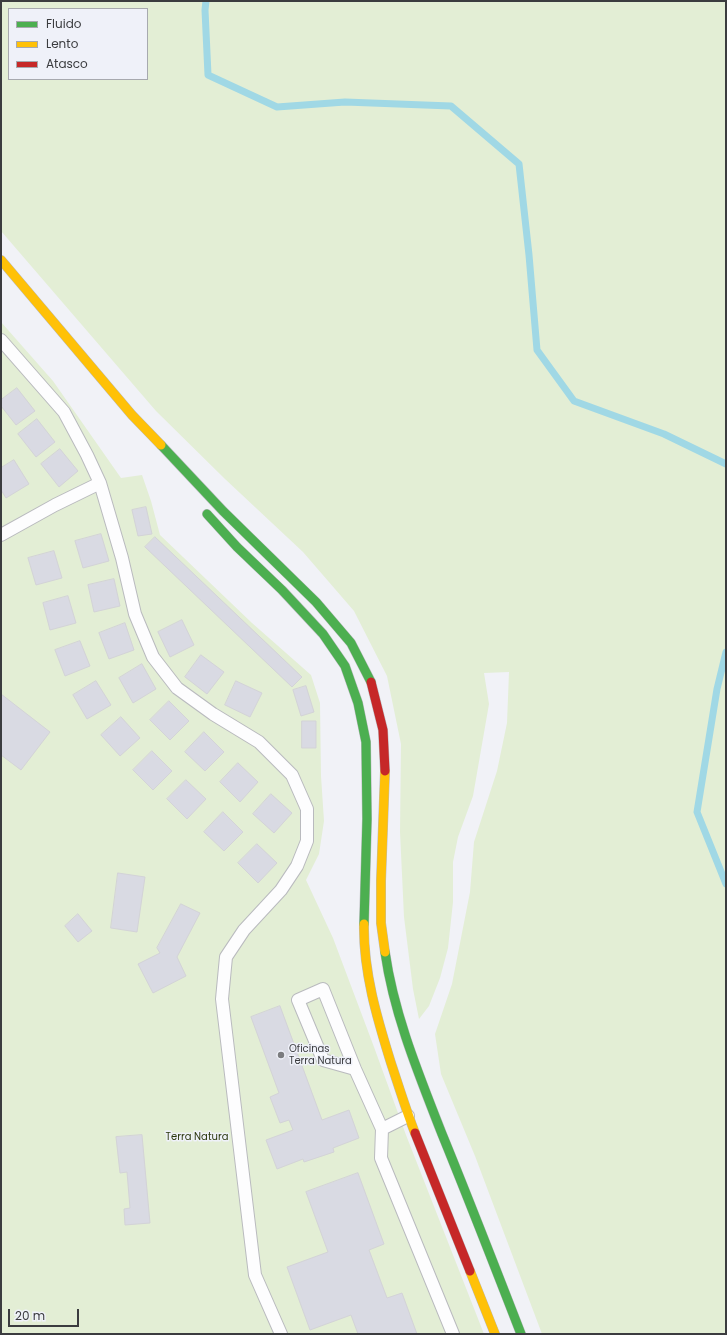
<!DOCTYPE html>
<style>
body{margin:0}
#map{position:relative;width:727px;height:1335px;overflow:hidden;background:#f1f2f7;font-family:Poppins,sans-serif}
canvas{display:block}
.frame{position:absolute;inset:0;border:2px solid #3b3c3f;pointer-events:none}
.legend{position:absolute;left:8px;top:8px;width:140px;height:72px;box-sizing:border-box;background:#eff1f9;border:1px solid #a7a9af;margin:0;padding:5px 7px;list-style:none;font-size:12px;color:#3b3c3f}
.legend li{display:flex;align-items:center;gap:8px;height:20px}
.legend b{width:20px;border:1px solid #a7a9af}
.scale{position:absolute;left:8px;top:1309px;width:71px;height:18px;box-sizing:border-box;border:2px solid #3b3c3f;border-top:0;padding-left:5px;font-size:12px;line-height:14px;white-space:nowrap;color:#3b3c3f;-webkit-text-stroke:3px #eff1f9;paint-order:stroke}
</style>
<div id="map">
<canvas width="727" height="1335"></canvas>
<div class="frame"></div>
<ul class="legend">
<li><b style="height:5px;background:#4caf50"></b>Fluido</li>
<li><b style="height:5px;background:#ffc107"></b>Lento</li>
<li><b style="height:5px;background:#c62828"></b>Atasco</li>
</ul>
<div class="scale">20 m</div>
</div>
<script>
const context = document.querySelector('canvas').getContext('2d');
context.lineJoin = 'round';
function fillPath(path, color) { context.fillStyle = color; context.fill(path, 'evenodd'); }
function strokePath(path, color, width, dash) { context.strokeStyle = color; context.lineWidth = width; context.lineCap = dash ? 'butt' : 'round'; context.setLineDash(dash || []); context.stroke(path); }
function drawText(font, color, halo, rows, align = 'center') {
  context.font = font + ' Poppins,sans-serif'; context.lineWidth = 3; context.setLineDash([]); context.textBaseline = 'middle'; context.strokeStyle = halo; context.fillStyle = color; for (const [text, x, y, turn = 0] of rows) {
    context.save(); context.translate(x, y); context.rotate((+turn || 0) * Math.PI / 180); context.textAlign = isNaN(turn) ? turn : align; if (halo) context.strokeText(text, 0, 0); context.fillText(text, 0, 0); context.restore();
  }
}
const green = new Path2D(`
 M1,1H726V1334H542L475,1156L441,1074L435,1034L452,984L470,892L474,842L497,771L507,723L509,672L484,673L489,704L473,796L458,837L453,862V902L448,948L440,978L429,1006L419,1019L413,989L404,917L400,832L401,744L387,676L354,611L303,552L225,479L156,411L1,231ZM9,9H147V79H9Z
 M1,322L53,381L121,478L142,475L151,501L160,535L252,623L311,675L320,703L321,776L324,821L319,854L306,880L333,938L374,1047L406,1135L484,1334H1Z`);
const stream = new Path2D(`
 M206,1L205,10L208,75L277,107L345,102L451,106L519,164L529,255L537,350L574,401L664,434L726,464
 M726,652L717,689L697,812L726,884`);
const building = new Path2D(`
 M17,388L35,411L16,425L1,406V400Z
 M37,419L55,442L36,457L18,434Z
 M60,449L78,471L59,487L41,464Z
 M14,460L29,484L6,498L1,490V468Z
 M146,507L152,534L138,536L132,510Z
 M101,534L109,561L83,568L75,541Z
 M155,537L302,677L292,687L145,547Z
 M54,551L62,578L36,585L28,558Z
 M114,579L120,606L94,612L88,585Z
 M68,596L76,623L50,630L43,603Z
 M182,620L194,645L170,657L158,632Z
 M125,623L134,650L109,659L99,633Z
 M80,641L90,666L65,676L55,650Z
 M201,655L224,672L207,694L185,677Z
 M142,664L156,689L133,703L119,678Z
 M96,681L111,705L87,719L73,695Z
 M236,681L262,693L250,717L225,705Z
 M306,686L314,712L301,716L293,690Z
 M1,694L50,732L21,770L1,755Z
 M169,701L189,721L170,740L150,720Z
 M121,717L140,738L120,756L101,735Z
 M302,721H316V748H302Z
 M204,732L224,752L205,771L185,752Z
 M152,751L172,771L153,790L133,770Z
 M238,763L258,782L240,802L220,782Z
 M186,780L206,799L187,819L167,799Z
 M271,794L292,813L274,833L253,814Z
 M223,812L243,832L224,851L204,832Z
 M257,844L277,863L258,883L238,863Z
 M118,873L145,877L137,932L111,928Z
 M181,904L200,913L177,957L186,976L153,993L138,964L160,953L157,948Z
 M78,914L92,931L78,942L65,926Z
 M280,1006L322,1120L349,1110L359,1138L333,1148L334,1152L304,1162L303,1159L277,1169L266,1140L293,1130L289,1120L280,1123L270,1097L279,1093L251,1017Z
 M142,1135L150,1223L125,1225L124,1209L130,1208L127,1172L120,1173L116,1137Z
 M358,1173L384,1244L369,1250L387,1298L402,1293L417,1334H358L351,1315L310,1330L287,1267L328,1252L306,1192Z`);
const lane = new Path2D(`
 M1,340L64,412L87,455L100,483L122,558L135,614L153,657L177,688L213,714L259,742L292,775L307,809V841L297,866L281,890L244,930L226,957L222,999L255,1275L281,1334
 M1,535L55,505L100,483
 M355,1069L323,1060L298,1000L323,989L355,1069L382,1129
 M408,1116L382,1129L381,1158L453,1334`);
const fast = new Path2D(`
 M161,445L223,511L316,602L351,643L371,682
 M207,514L237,547L282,590L323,634L345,666L358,703L366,742L367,819L364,924
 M385,952C394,1015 419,1075 442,1134C469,1200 495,1267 521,1334`);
const slow = new Path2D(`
 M1,260L132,415L161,445
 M364,924C363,971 377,1018 391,1063C399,1087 406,1110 415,1133
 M385,952L381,923V881L385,771
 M470,1271L495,1334`);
const jam = new Path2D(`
 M371,682L383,730L385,771
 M415,1133L470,1271`);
const markers = [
 [281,1055,4,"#7b7c7f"]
];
const poiNames = [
 ["Oficinas",289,1049],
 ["Terra Natura",289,1061]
];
const parkNames = [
 ["Terra Natura",197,1137]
];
fillPath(green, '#e3eed5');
strokePath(stream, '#a0d8e5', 7);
fillPath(building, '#d9dae3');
strokePath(building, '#d3d3d7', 1);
strokePath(lane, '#b9babe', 14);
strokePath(fast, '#b9babe', 10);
strokePath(slow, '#b9babe', 10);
strokePath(jam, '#b9babe', 10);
strokePath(lane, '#fdfdfe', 12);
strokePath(fast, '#4caf50', 9);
strokePath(slow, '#ffc107', 9);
strokePath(jam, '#c62828', 9);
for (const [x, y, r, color] of markers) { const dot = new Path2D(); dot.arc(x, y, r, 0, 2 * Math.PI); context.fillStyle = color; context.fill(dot); strokePath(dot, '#eff1f9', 1.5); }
drawText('10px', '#3b3c3f', '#eff1f9', poiNames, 'left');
drawText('10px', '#2c390f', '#eff1f9', parkNames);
</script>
